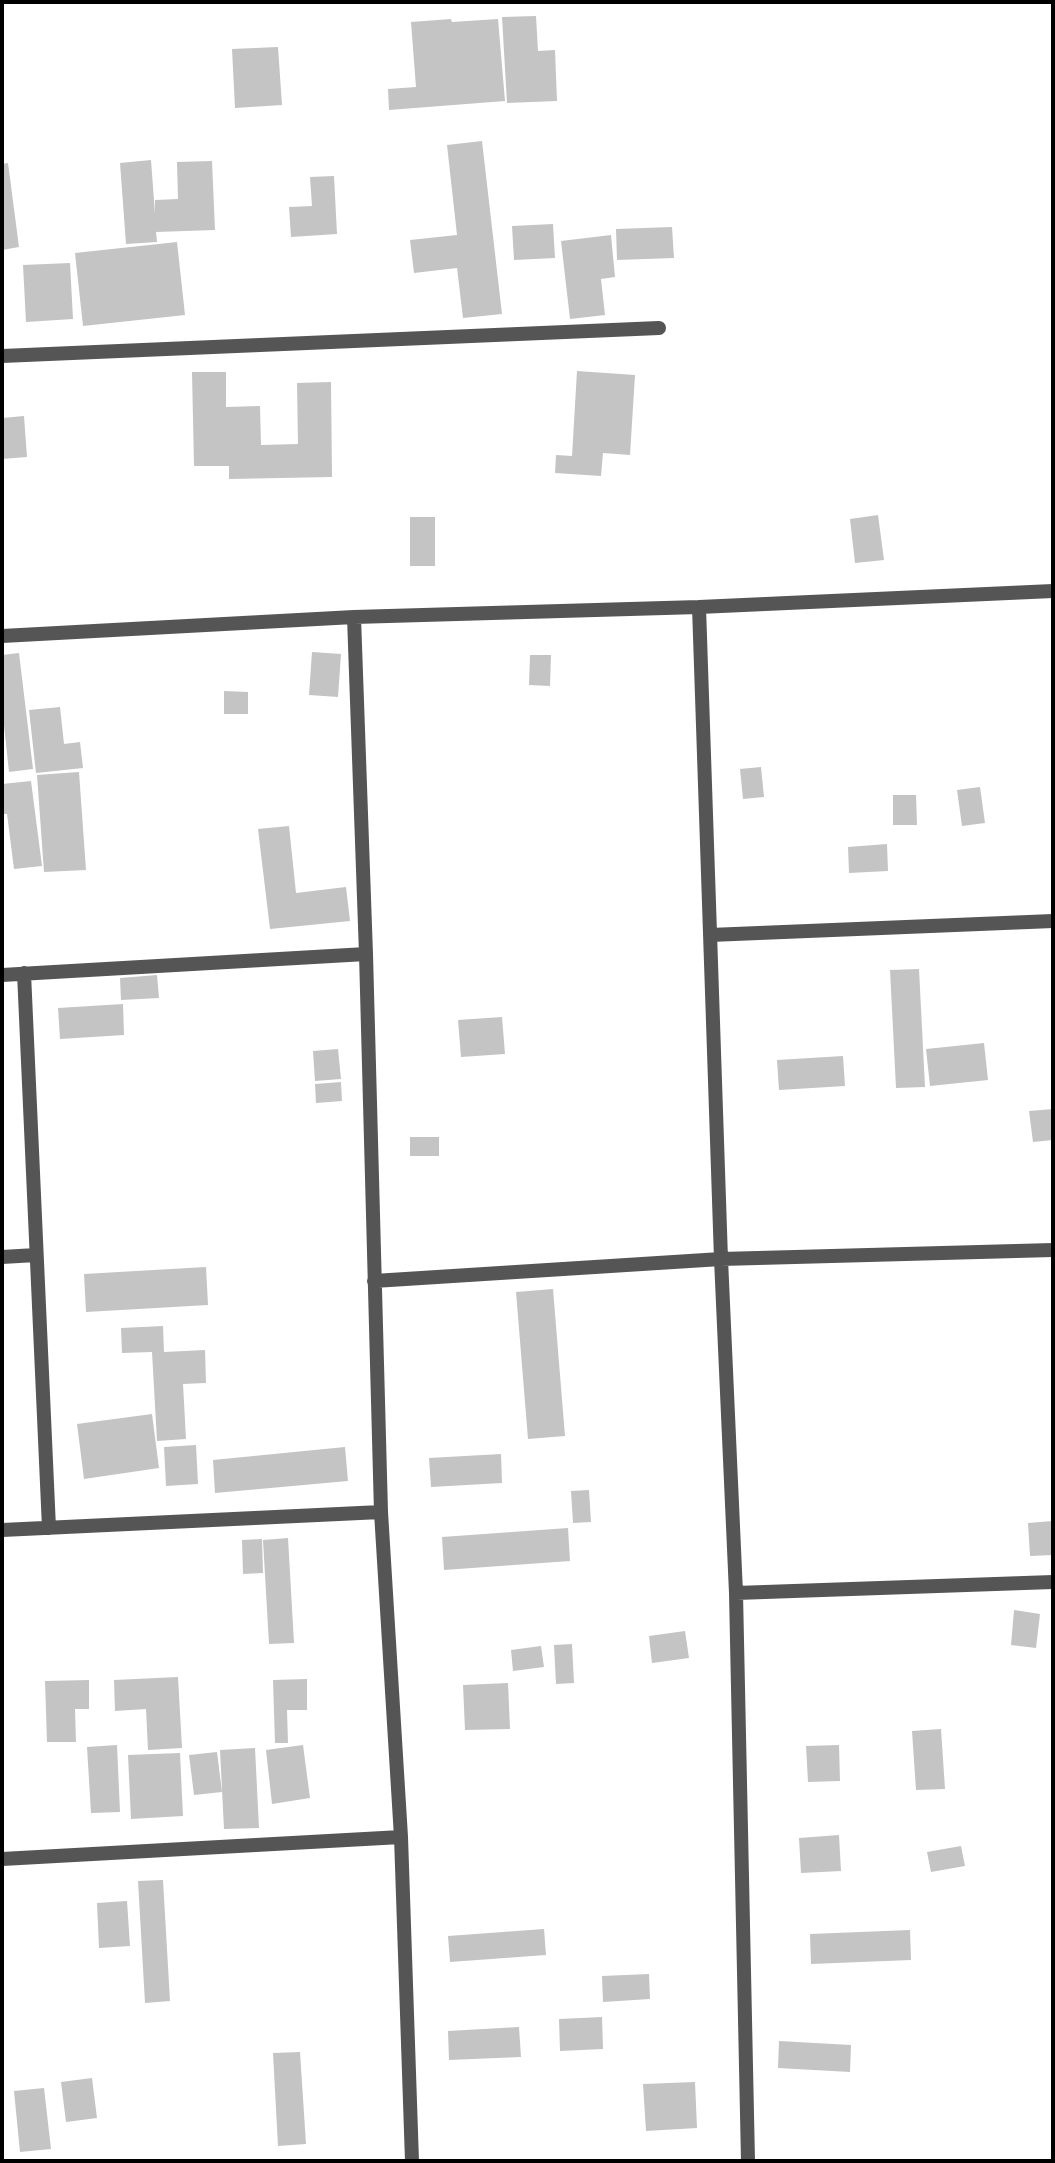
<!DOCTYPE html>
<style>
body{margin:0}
#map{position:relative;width:1055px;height:2163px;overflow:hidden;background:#fff;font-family:Overpass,sans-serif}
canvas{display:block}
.frame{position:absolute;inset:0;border:4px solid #000;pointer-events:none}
</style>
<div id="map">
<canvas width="1055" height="2163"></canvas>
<div class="frame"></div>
</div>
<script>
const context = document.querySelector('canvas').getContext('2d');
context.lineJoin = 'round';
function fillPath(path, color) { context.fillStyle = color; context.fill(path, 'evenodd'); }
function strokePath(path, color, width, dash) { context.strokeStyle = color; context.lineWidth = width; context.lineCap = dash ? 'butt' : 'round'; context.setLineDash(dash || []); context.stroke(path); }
const building = new Path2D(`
 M536,16L538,51L555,50L557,101L507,103L502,17Z
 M451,19L452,22L498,19L505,101L389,110L388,89L416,87L411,22Z
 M278,47L282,105L235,108L232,49Z
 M482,141L502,314L463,318L457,268L414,273L410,240L457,235L447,145Z
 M151,160L155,214V200L178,199L177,162L212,161L215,230L156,232L157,242L126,244L120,163Z
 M8,163L19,247L2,250V164Z
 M334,176L337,234L291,237L289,207L312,206L310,177Z
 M553,224L555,258L514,260L512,226Z
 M672,227L674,258L617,260L616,229Z
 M611,235L615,277L601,279L605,315L570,319L561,241Z
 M177,242L185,315L83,326L75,253Z
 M70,263L73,319L26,322L23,265Z
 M577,371L635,375L630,455L603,453L601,476L555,473L556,455L572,456Z
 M192,372H226V407L260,406L261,445L298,444L297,383L331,382L332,477L229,479V466H194Z
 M24,416L27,457L2,459V418Z
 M878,515L884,560L855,563L850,519Z
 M410,517H435V566H410Z
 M312,652L341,654L338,697L309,695Z
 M19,653L33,769L9,772L2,706V655Z
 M530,655H551L550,686L529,685Z
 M224,691L248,692V714H224Z
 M60,707L64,744L80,742L83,768L36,773L29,710Z
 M761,767L764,797L743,799L740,769Z
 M79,772L86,870L44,872L37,775Z
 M31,781L42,866L14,869L7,814H2V784Z
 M980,787L985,823L962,826L957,790Z
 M893,795H916L917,825H893Z
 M289,826L296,893L346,887L350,921L270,929L258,829Z
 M887,844L888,871L849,873L848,847Z
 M919,969L925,1087L896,1088L890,970Z
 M157,975L159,998L121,1000L120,978Z
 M123,1004L124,1035L60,1039L58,1008Z
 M502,1017L505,1054L461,1057L458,1020Z
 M984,1043L988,1080L930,1086L926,1049Z
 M338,1049L341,1079L315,1081L313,1051Z
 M843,1056L845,1086L779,1090L777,1060Z
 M341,1082L342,1101L316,1103L315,1084Z
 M1053,1109V1140L1033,1142L1029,1111Z
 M410,1137H439V1156H410Z
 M206,1267L208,1305L86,1312L84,1274Z
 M553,1289L565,1436L528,1439L516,1292Z
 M163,1326L164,1352L205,1350L206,1383L183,1384L186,1439L157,1441L152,1352L122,1353L121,1328Z
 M152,1414L159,1468L84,1479L77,1424Z
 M196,1445L198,1484L166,1486L164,1447Z
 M345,1447L348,1481L215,1493L213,1460Z
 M501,1454L502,1483L431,1487L429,1458Z
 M589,1490L591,1522L573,1523L571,1491Z
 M1053,1521V1555L1030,1556L1028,1523Z
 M568,1528L570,1561L444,1570L442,1537Z
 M288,1538L294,1643L269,1644L263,1540Z
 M262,1539L263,1573L243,1574L242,1540Z
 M1014,1610L1040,1614L1036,1648L1011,1645Z
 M685,1631L689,1658L652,1663L649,1636Z
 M572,1644L574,1683L556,1684L554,1645Z
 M541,1646L544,1667L513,1671L511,1650Z
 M178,1677L182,1748L148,1750L146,1709L115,1711L114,1680Z
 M307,1679V1710H287L288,1743H275L273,1680Z
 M89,1680V1709H75L76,1742H47L45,1681Z
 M508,1683L510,1729L465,1730L463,1685Z
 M941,1729L945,1789L916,1790L912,1731Z
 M117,1745L120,1812L91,1813L87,1747Z
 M303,1745L310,1798L272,1804L266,1750Z
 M839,1745L840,1781L808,1782L806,1746Z
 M255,1748L259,1828L224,1829L220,1750Z
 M217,1752L222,1792L194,1795L189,1755Z
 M180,1753L183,1816L131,1819L128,1755Z
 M839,1835L841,1871L801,1873L799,1838Z
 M961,1846L965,1866L931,1872L927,1852Z
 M163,1880L170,2001L145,2003L138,1881Z
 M127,1901L130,1946L99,1948L97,1903Z
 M544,1929L546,1955L450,1962L448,1936Z
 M910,1930L911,1960L811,1964L810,1934Z
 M649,1974L650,1999L603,2002L602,1976Z
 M602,2017L603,2049L560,2051L559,2019Z
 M519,2027L521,2057L449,2060L448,2031Z
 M779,2041L851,2045L850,2072L778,2068Z
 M300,2052L306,2144L278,2146L273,2053Z
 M92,2078L97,2118L66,2122L61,2082Z
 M695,2082L697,2128L646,2131L643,2084Z
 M44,2088L51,2149L20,2152L14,2091Z`);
const minor = new Path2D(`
 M2,356L659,328
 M699,607L721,1259L736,1593L748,2161
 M354,617L366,954L381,1512L401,1837L412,2161
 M2,636L354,617L699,607L1053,591
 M710,935L1053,921
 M24,973L49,1528
 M2,975L366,954
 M2,1257L36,1255
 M374,1281L721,1259L1053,1250
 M2,1530L381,1512
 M736,1593L1053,1582
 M2,1859L401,1837`);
fillPath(building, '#c4c4c4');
strokePath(minor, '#555', 14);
</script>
